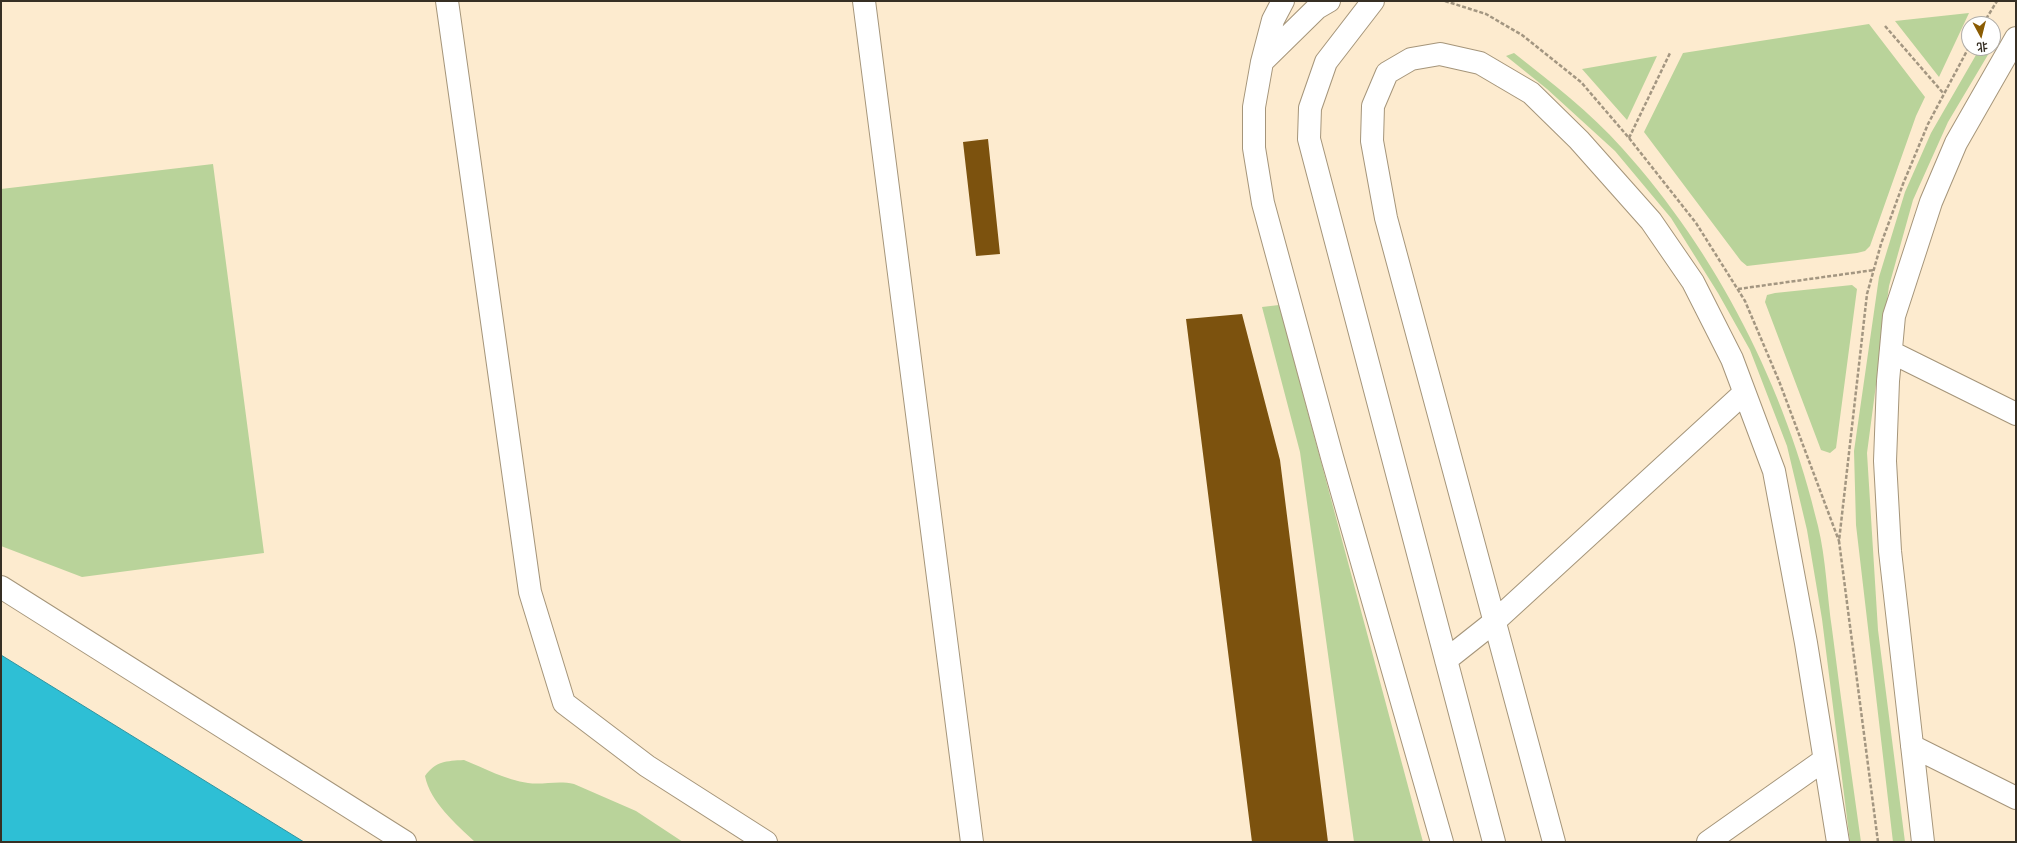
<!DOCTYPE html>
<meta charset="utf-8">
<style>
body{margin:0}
#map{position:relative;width:2017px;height:843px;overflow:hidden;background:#fdebcf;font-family:Inter,"Noto Sans SC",sans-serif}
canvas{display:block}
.frame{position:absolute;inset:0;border:2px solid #362f24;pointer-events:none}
.north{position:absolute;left:1961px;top:16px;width:40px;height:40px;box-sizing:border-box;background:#fff;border:1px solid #afaca7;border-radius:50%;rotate:173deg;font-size:11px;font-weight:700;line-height:16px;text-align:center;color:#362f24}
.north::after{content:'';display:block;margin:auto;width:14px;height:18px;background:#8b5c03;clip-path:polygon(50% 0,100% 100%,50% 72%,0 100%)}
</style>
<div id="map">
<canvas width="2017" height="843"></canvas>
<div class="frame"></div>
<div class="north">北</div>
</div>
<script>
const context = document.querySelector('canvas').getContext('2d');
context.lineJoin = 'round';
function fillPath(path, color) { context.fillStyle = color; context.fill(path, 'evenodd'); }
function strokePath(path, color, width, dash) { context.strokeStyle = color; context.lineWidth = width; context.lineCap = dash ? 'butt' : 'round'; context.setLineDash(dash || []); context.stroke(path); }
const green = new Path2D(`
 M1969,13L1939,77L1895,21Z
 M1869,24L1925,97L1916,116L1870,246L1865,251L1857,253L1747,266L1741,261L1644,132L1683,53Z
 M1980,48H1992L1948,122L1913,200L1889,286L1867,453L1878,630L1905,842H1893L1856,525L1854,451L1879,277L1905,192L1931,133Z
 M1514,53C1552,83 1590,112 1622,148C1717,253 1786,389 1818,526C1826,559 1827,595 1832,629C1841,700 1851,771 1861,842H1850L1822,619L1807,530L1787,446L1750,350L1718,293L1671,218L1615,151L1547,89L1506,56Z
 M1657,56L1627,120L1582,69Z
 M213,164L264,553L82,577L1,546V189Z
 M1852,285L1857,289L1836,448L1830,453L1821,450L1765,302L1767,295L1775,293Z
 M1279,305L1423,842H1354L1300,452L1262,307Z
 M464,760C484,768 506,780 528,783C544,785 558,780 574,784L636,811L683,842H475C456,824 430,802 425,776C436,761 446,761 464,760Z`);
const water = new Path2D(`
 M1,655L304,842H1Z`);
const building = new Path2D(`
 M988,139L1000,254L976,256L963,142Z
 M1242,314L1280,460L1328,842H1252L1186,319Z`);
const path = new Path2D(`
 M1445,1L1486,14L1522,35L1581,82L1629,138L1696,223L1745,301L1779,381L1839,541
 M1983,24L1997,1
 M1885,26L1944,94
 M1629,138L1670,53
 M1738,289L1874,270
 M1878,842L1839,541L1867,294L1881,244L1903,184L1928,124L1969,47`);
const minor = new Path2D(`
 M864,1L972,842
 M1283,1L1273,20L1262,62L1254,107V148L1263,203L1332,457L1442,842
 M1373,1L1326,62L1310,108L1309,139L1494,842
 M1262,62L1317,8L1329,1
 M1891,352L2016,414
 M1,587L405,842
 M1446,660L1494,622L1744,393
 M1912,746L2016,798
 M1554,842L1386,218L1372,141L1373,106L1387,73L1411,59L1440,54L1480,63L1531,93L1579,140L1651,221L1693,282L1732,359L1774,471L1806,643L1838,842
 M1708,842L1824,760
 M1923,842L1890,551L1885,461L1888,381L1894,316L1931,202L1956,143L2016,38`);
const major = new Path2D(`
 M447,1L530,592L564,703L647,766L766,842`);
fillPath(green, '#b9d39a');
fillPath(water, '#2ebfd5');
strokePath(water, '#3094a0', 1);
fillPath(building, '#7c520e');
strokePath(minor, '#a5957a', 24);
strokePath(major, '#a5957a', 24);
strokePath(path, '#a39681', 2.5, [4, 2]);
strokePath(minor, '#fff', 22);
strokePath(major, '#fff', 22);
</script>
